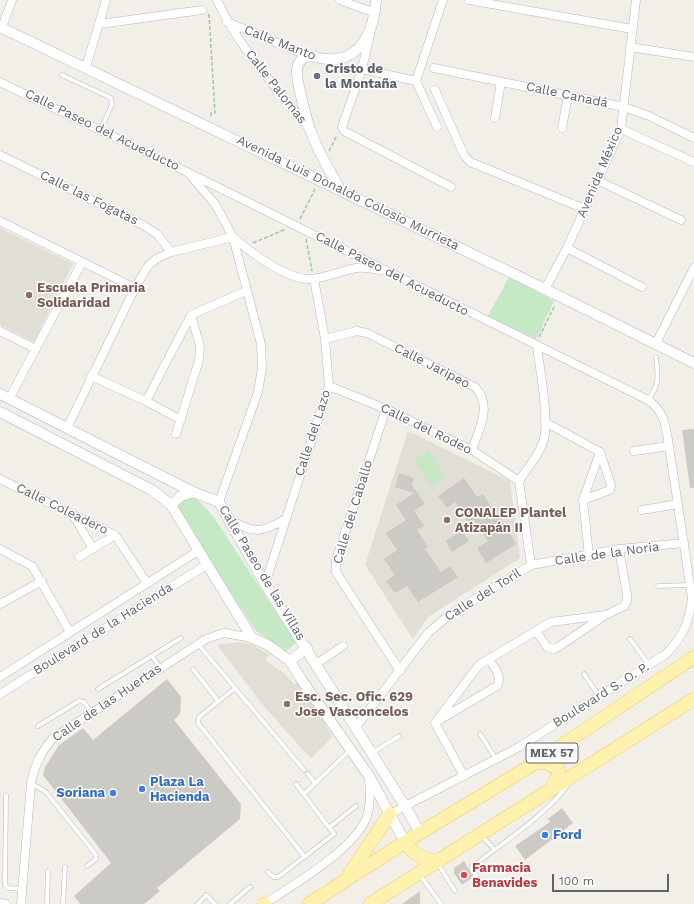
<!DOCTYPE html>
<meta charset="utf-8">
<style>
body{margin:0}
#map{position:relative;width:694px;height:904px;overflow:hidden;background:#f1efe8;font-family:"Work Sans",sans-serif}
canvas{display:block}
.scale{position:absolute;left:552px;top:874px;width:117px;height:18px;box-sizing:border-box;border:2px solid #5f6368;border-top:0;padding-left:5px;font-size:12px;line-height:14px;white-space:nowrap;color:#5f6368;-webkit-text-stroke:3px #fff;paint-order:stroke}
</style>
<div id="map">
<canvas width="694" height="904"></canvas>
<div class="scale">100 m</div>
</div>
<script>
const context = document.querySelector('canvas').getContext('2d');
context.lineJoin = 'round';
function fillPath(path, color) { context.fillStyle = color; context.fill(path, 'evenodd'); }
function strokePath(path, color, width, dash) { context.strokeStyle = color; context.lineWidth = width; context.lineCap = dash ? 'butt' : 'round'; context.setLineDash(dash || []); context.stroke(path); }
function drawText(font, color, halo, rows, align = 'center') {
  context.font = font + ' "Work Sans",sans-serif'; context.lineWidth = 3; context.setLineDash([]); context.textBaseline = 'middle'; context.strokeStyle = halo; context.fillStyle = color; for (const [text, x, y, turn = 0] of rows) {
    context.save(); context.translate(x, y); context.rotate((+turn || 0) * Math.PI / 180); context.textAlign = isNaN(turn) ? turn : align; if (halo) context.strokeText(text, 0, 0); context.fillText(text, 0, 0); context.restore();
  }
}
const education = new Path2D(`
 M0,228L73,264L34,342L0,325Z
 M408,431L510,481L520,558L428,617L413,639L365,565Z
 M239,642L250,644L269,654L265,660L284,673L294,684L297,683L316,707L332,737L311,759L263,705L217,645Z`);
const green = new Path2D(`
 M509,277L554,301L536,339L488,316Z
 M429,450L445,477L431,486L414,460Z
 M188,496L196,498L213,516L296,643L286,651L256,631L215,569L177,505Z`);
const building = new Path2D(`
 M694,429V488H690L682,430Z
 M399,473L414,478L412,485L425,504L414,511L424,526L417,530L428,547L425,549L441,572L450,566L458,577L418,602L407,586L395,593L386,581L395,575L384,559L397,550L386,533L406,520L396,505L414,493L395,487Z
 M464,478L477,497L483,494L494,511L496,510L516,544L486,563L477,548L488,541L474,520L469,524L455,502L447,508L438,496Z
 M462,530L469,541L452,552L445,541Z
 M167,679L181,697L180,714L174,720L241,804L240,819L157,888L160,891L144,904H80L74,896L111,863L43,775L45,767L59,745L83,728L93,740Z
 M562,808L573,823L525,860L515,846L550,822L548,819Z
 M464,861L473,877L462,885L454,873V868Z
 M420,891V904H402Z`);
const path = new Path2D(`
 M209,14L215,113H211V118
 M329,151L337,135
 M300,219L315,189
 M306,239L312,271
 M253,243L286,229
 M539,337L555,305`);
const service = new Path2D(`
 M62,75L111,98L112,105L100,130
 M648,400C660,384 658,376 656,357
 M658,586L690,585
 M630,639L649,665
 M198,644L304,770
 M152,656L160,668
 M193,669L218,701
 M584,674L599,696
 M98,689L181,638
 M234,689L199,717L198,723L305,857
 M38,726L79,701L84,702L91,712
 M480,734L496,759
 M372,753L399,736
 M308,774L315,783
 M31,783L46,792L96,855V859L87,866
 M304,794L350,750
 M6,795L5,885L8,888L22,889
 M330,827L356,806
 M482,836L494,849
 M438,864L455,891
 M268,872L273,877H278L334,834L296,784
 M420,875L441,904
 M481,883L472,870V867C503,842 547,815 569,783
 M47,904L48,871
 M63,904L65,867
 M198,904L206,895L215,904
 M230,904L250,887`);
const minor = new Path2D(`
 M217,0C239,48 277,88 309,129
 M340,0L375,13
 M469,0L632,29
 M227,22L309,56
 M100,24L202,10
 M2,27L12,0
 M370,35L362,69L342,127L344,131L451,187
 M630,47L694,57
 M86,67L106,0
 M434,68L624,107L649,116L694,138
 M362,69L416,81
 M0,82L185,171L648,400C665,412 666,427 669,446L692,598C689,623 684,635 666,654L519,747L390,814
 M435,90L464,155L470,162L585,209
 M495,118L501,82
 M437,127L416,81L443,0
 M562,128L568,96
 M621,129L694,162
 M0,155L143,225L157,234L171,252
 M190,175L215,204L233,237L261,344L262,368L258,392L219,502
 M599,181L681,220
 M0,221L135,288
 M233,237C250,252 287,280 311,279C326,278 341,271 356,268C364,267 373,269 381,270
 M567,248L642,287
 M545,289L567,248L621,129L636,0
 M0,331L36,349
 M325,339L357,331L367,333L475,387C493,405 479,429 472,450
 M655,345L694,268
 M91,376L146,401L181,420
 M329,386L386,409L472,450L519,481
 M9,399L82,262
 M146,401L191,315L246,291
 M386,409L336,560V572L400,671
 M545,422L600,452L611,485L610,490L583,500
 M67,428L135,288L148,266L156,259L171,252L233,237
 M176,434L199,360L200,346L191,315
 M634,451L669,446
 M0,479L115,535L147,583
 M642,510L678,504
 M73,515L93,549
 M228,519C253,532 260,535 285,519
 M0,549L32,566L70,632
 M589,556L583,500L600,452
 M79,557L115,535
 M531,565L519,481C527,468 541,453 544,439C549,418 540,369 537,347
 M265,584L329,386L325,339L314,279
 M0,604L42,581
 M536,631L547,647L555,649L604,616
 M316,664L343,646
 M0,677L198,551
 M0,694L206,565
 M439,720L497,686C503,677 494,667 489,659
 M435,723L479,665L551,622L606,615L624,606L627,601V595L619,549
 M435,723L464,776
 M356,727L428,633L449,615L531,565L619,549L684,543
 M0,903L6,904
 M21,904L31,783C35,764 41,752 53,738L206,639L224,633L252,638
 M264,904C292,886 353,850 366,819C371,806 370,791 369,777`);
const tertiary = new Path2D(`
 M0,27L545,289L694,363
 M340,189C330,171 318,152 311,132C307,121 296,80 297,70C297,66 299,62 302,59C309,53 318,59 326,59C362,62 374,30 376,0
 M0,394L193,492L219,502L265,584L405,806L420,833
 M0,412L152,490L171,505L252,638L268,645L290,661L301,679L369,776L405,842
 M171,505L181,496L193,492
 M290,661L307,648`);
const primary = new Path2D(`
 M537,762L547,763L558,769L559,774L551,790
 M405,842C414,854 420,859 436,861
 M349,874L390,814
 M264,904H265
 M309,904L405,842L537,762L694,657
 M370,904L694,699`);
const markers = [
 [317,76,4,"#6b7280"],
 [29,295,4,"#8d6e63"],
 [447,520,4,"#8d6e63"],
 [287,704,4,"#8d6e63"],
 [142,789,4,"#3f7fe0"],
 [113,793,4,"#3f7fe0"],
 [545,835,4,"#3f7fe0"],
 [464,875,4,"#e0444e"]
];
const shields = [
 [552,753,52]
];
const shieldNames = [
 ["MEX 57",552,753]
];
const streetNames = [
 ["Calle Manto",280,43,21],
 ["Calle Palomas",276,87,52],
 ["Calle Canadá",567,95,12],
 ["Calle Paseo del Acueducto",102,130,26],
 ["Avenida México",600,172,-67],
 ["Avenida Luis Donaldo Colosio Murrieta",348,193,26],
 ["Calle las Fogatas",89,198,26],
 ["Calle Paseo del Acueducto",392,274,27],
 ["Calle Jaripeo",432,366,27],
 ["Calle del Rodeo",426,429,26],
 ["Calle del Lazo",313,433,-72],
 ["Calle Coleadero",62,509,26],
 ["Calle del Caballo",353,512,-73],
 ["Calle de la Noria",607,554,-8],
 ["Calle Paseo de las Villas",262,573,59],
 ["Calle del Toril",483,595,-32],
 ["Boulevard de la Hacienda",103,629,-32],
 ["Boulevard S. O. P.",601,695,-32],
 ["Calle de las Huertas",107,703,-34]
];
const worshipNames = [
 ["Cristo de",325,69],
 ["la Montaña",325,84]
];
const educationNames = [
 ["Escuela Primaria",37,288],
 ["Solidaridad",37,303],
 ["CONALEP Plantel",455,513],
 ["Atizapán II",455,528],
 ["Esc. Sec. Ofic. 629",295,697],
 ["Jose Vasconcelos",295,712]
];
const shopNames = [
 ["Plaza La",150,782],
 ["Hacienda",150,797],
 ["Soriana",105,793,"right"],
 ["Ford",553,835]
];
const healthNames = [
 ["Farmacia",472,868],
 ["Benavides",472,883]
];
fillPath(education, '#e1ded6');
fillPath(green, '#c5e8c5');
fillPath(building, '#cccac5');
strokePath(service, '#b5b8bc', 5);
strokePath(minor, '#b5b8bc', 9);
strokePath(tertiary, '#b5b8bc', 11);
strokePath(primary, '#f2c960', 14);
strokePath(path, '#9cc7a9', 1.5, [4, 2]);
strokePath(service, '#fff', 4);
strokePath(minor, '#fff', 8);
strokePath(tertiary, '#fff', 10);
strokePath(primary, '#fff2af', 13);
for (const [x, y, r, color] of markers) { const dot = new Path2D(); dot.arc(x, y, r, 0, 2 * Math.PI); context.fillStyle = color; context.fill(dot); strokePath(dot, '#fff', 1.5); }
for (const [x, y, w] of shields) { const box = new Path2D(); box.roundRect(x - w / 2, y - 10, w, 20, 3); context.fillStyle = '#fff'; context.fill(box); strokePath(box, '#5f6368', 1); }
drawText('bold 12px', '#5f6368', null, shieldNames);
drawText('13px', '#5f6368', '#fff', streetNames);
drawText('bold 13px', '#5b616d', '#fff', worshipNames, 'left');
drawText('bold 13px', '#785e54', '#fff', educationNames, 'left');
drawText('bold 13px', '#366cbe', '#fff', shopNames, 'left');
drawText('bold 13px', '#be3a42', '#fff', healthNames, 'left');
</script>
